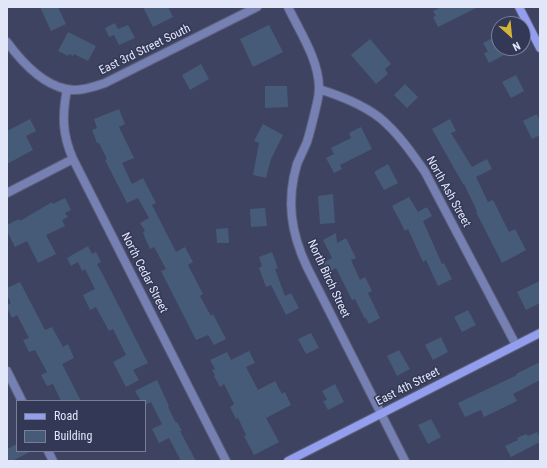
<!DOCTYPE html>
<style>
body{margin:0}
#map{position:relative;width:547px;height:468px;overflow:hidden;background:#3e4361;font-family:"Roboto Condensed",sans-serif}
canvas{display:block}
.frame{position:absolute;inset:0;border:8px solid #e1e6f9;pointer-events:none}
.legend{position:absolute;left:16px;top:400px;width:130px;height:52px;box-sizing:border-box;background:#333856;border:1px solid #797e97;margin:0;padding:5px 7px;list-style:none;font-size:12px;color:#e1e6f9}
.legend li{display:flex;align-items:center;gap:8px;height:20px}
.legend b{width:20px;border:1px solid #797e97}
.north{position:absolute;left:491px;top:16px;width:40px;height:40px;box-sizing:border-box;background:#333856;border:1px solid #797e97;border-radius:50%;rotate:153deg;font-size:11px;font-weight:700;line-height:16px;text-align:center;color:#e1e6f9}
.north::after{content:'';display:block;margin:auto;width:14px;height:18px;background:#d3b635;clip-path:polygon(50% 0,100% 100%,50% 72%,0 100%)}
</style>
<div id="map">
<canvas width="547" height="468"></canvas>
<div class="frame"></div>
<ul class="legend">
<li><b style="height:5px;background:#939fee"></b>Road</li>
<li><b style="height:11px;background:#465b77"></b>Building</li>
</ul>
<div class="north">N</div>
</div>
<script>
const context = document.querySelector('canvas').getContext('2d');
context.lineJoin = 'round';
function fillPath(path, color) { context.fillStyle = color; context.fill(path, 'evenodd'); }
function strokePath(path, color, width, dash) { context.strokeStyle = color; context.lineWidth = width; context.lineCap = dash ? 'butt' : 'round'; context.setLineDash(dash || []); context.stroke(path); }
function drawText(font, color, halo, rows, align = 'center') {
  context.font = font + ' "Roboto Condensed",sans-serif'; context.lineWidth = 3; context.setLineDash([]); context.textBaseline = 'middle'; context.strokeStyle = halo; context.fillStyle = color; for (const [text, x, y, turn = 0] of rows) {
    context.save(); context.translate(x, y); context.rotate((+turn || 0) * Math.PI / 180); context.textAlign = isNaN(turn) ? turn : align; if (halo) context.strokeText(text, 0, 0); context.fillText(text, 0, 0); context.restore();
  }
}
const building = new Path2D(`
 M40,7H58L66,24L51,31Z
 M143,7H168L173,17L153,27Z
 M441,7H478L438,27L433,17L436,16L433,11Z
 M115,23L118,29L128,25L135,38L119,45L114,35L109,37L105,28Z
 M269,25L283,52L253,67L240,39Z
 M68,32L96,46L88,61L74,54L73,56L69,54L68,56L58,51Z
 M496,36L499,41V48H517L489,63L484,53L488,52L483,43Z
 M370,39L391,64L385,69L388,74L376,84L351,55Z
 M201,64L209,79L190,90L182,75Z
 M516,75L524,91L511,98L502,82Z
 M405,84L418,97L407,108L394,95Z
 M265,86H287L288,107L265,108Z
 M119,109L125,124L119,127L134,158L122,163L132,184L143,178L156,203L152,205L176,252L185,247L193,262L188,265L203,294L200,296L211,316L213,314L226,339L214,345L208,335L196,340L161,271L166,269L154,247L150,249L145,238L143,232L145,231L140,223L149,218L138,198L127,203L105,160L107,159L99,143H97L92,130L97,128L94,119Z
 M537,114L540,121V135L532,139L523,121Z
 M30,119L36,131L26,136L33,150L7,164V131Z
 M450,119L456,131L451,133L472,167L487,159L492,169L476,177L488,202L493,200L509,232L515,229L526,250L502,263L476,212L477,211L464,184H463L432,129Z
 M263,124L283,135L271,159L266,178L253,175L259,143L254,141Z
 M361,127L372,149L340,165L342,169L334,173L326,158L334,154L331,148L351,138L349,133Z
 M388,164L398,183L384,190L374,172Z
 M333,194L335,223L320,224L318,196Z
 M409,197L418,212L427,207L432,216L423,221L442,264L444,263L452,279L438,286L426,260L423,262L408,229L405,231L392,206Z
 M65,198L71,210L65,213L68,217L62,220L65,226L46,235L56,254L38,263L27,241L15,247L7,231V225L19,219L20,221L52,202L53,204Z
 M265,208L267,226L251,227L250,209Z
 M228,228L229,243H217L216,229Z
 M336,233L337,243L346,238L356,258L351,260L360,280L365,277L372,291L368,293L380,318L369,324L366,318L365,319L355,299L352,300L336,268L328,272L323,263L332,258L323,240Z
 M88,246L92,254L96,252L101,262L97,264L102,273L148,363L133,370L139,380L126,387L113,362L126,355L113,329L109,331L96,307L90,310L83,295L95,289L85,269L82,271L78,262L71,266L67,258Z
 M272,252L278,268L275,269L285,296L291,293L299,308L286,315L271,285L266,287L259,268L262,266L259,257Z
 M540,281V303L526,310L517,292Z
 M20,282L45,330L52,327L63,347L68,344L74,358L62,364L81,401H61L53,384L47,386L41,375L47,372L35,350L29,352L23,340L29,338L17,315L12,318L7,308V305L11,303L7,295V288Z
 M468,310L476,325L462,332L454,317Z
 M311,333L319,348L306,354L298,339Z
 M441,337L448,352L433,360L425,345Z
 M399,350L410,369L397,376L387,356Z
 M249,351L255,363L246,367L258,390L275,381L282,394L285,392L291,405L266,418L279,442L254,455L244,436L246,435L238,418L236,419L230,407L234,404L224,384L220,387L214,376L215,375L212,370L215,369L210,360L227,352L231,360Z
 M540,362V380L513,394L517,401L484,417L481,410L465,417L458,403L517,375L516,374Z
 M157,380L169,406L168,407L176,423L177,422L182,431H180L196,461H181L169,438L159,443L152,429L162,424L151,402L145,405V401H141L135,391Z
 M335,384L344,402L328,410L323,401L327,400L322,391Z
 M431,419L441,437L428,444L418,425Z
 M537,432L540,438V442L511,457L505,446L518,440L517,438L526,434L528,436Z
 M17,444V451H32L12,461H7V449Z`);
const street = new Path2D(`
 M288,7C300,32 319,60 319,88C319,93 318,99 317,103C314,116 311,129 307,142C304,149 300,157 297,164C286,201 291,233 307,267L405,461
 M7,42C21,61 42,84 66,89C79,92 93,87 105,83L257,7
 M67,89C62,116 62,134 73,159L226,461
 M319,89C340,96 362,104 380,118C398,133 412,153 425,172L516,345
 M7,193L73,159
 M7,371L22,401
 M48,451L53,461`);
const secondary = new Path2D(`
 M519,7L540,48
 M288,461L540,333`);
const streetNames = [
 ["East 3rd Street South",145,50,-26],
 ["North Ash Street",448,192,61],
 ["North Cedar Street",144,273,63],
 ["North Birch Street",328,279,65],
 ["East 4th Street",408,387,-27]
];
fillPath(building, '#465b77');
strokePath(street, '#5b607c', 10);
strokePath(secondary, '#5b607c', 10);
strokePath(street, '#7780b2', 8);
strokePath(secondary, '#939fee', 8);
drawText('12px', '#e1e6f9', '#333856', streetNames);
</script>
